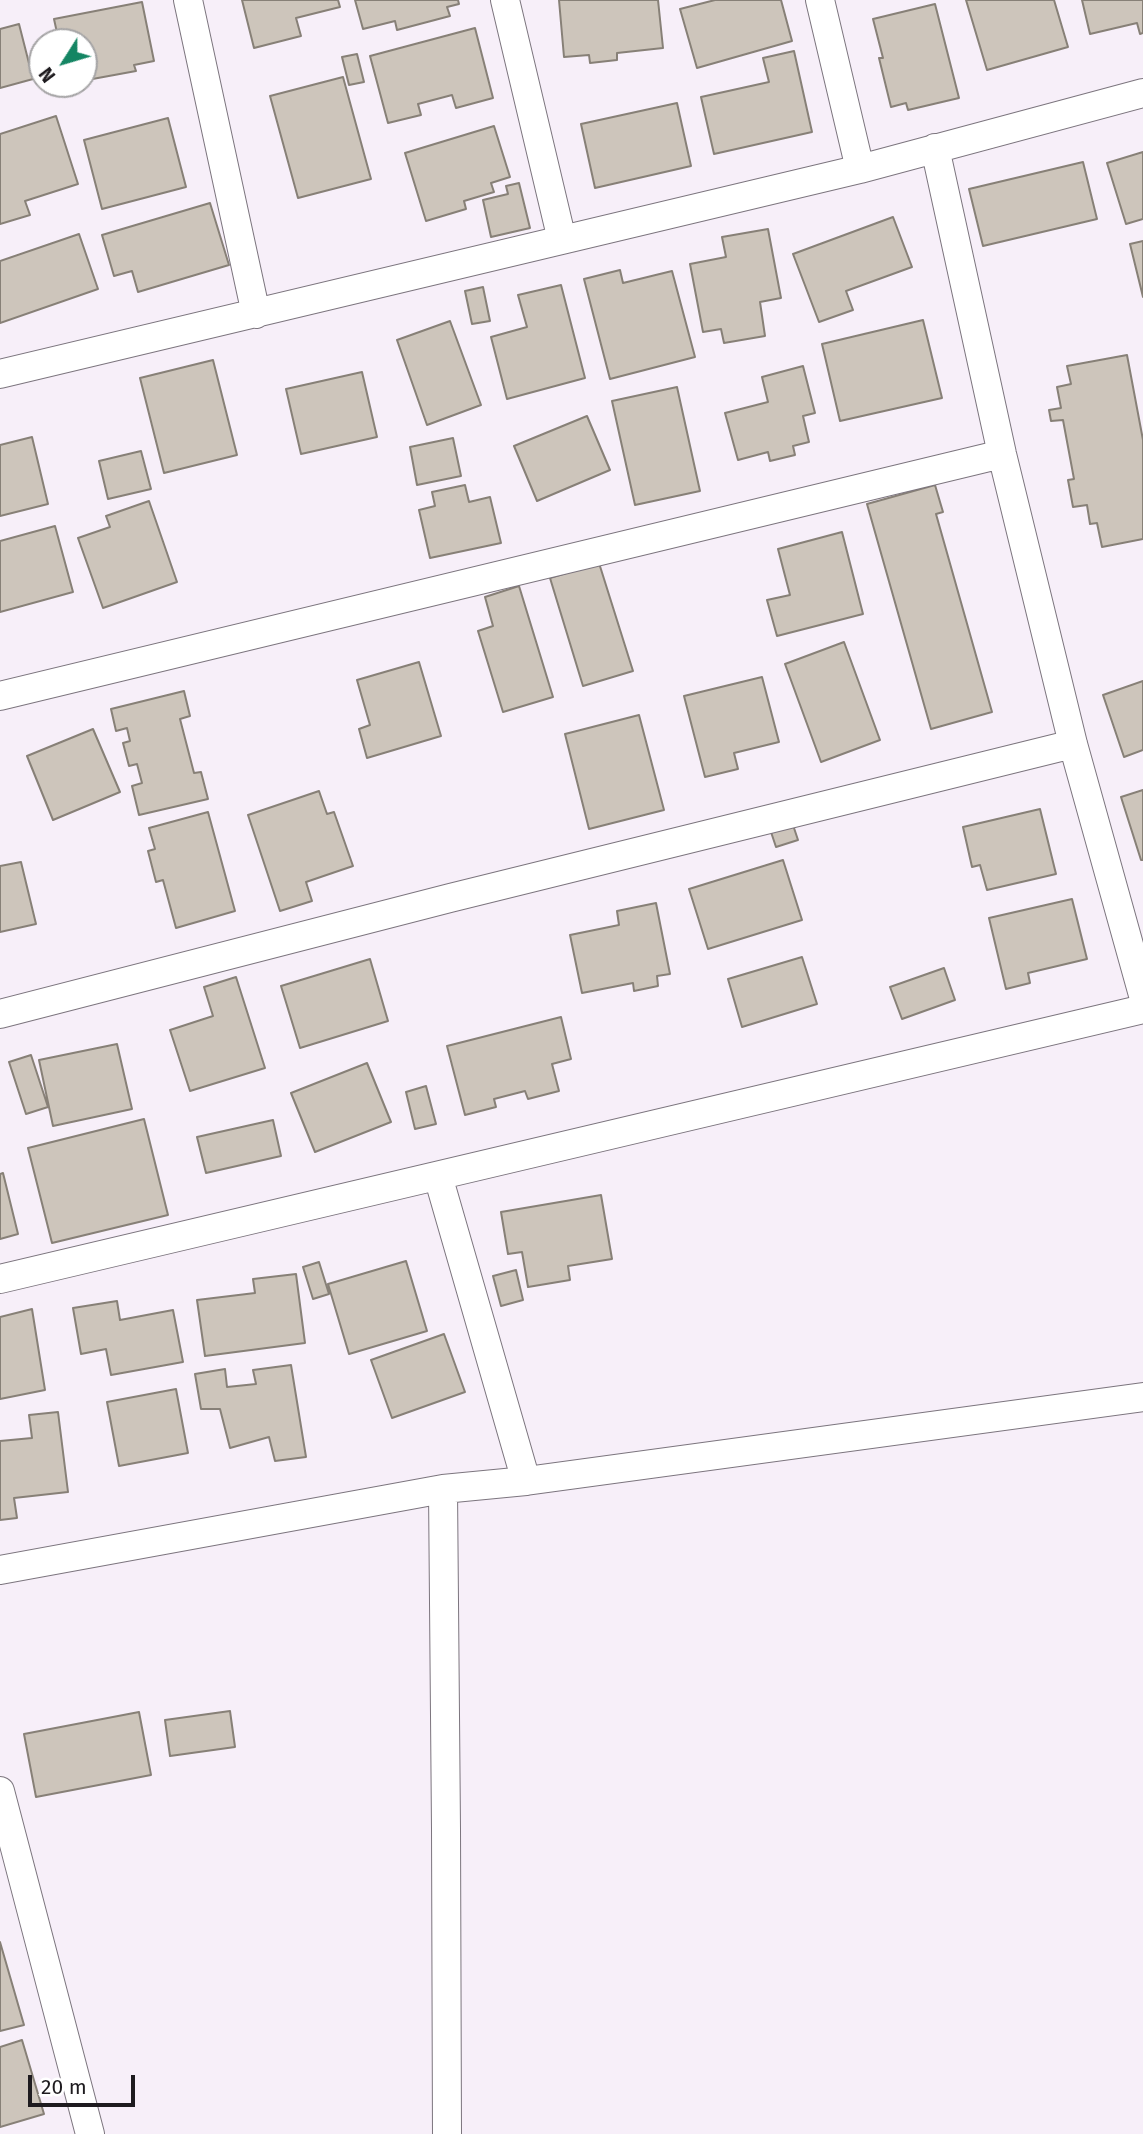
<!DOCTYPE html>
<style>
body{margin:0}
#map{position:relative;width:1143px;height:2134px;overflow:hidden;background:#f7eff9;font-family:"Fira Sans",sans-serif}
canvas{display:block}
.north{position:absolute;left:28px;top:28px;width:70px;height:70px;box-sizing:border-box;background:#fff;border:2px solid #a5a4a5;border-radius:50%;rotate:233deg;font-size:19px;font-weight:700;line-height:28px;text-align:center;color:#1e1b1f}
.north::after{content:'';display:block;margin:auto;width:24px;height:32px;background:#148563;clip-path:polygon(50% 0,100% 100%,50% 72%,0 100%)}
.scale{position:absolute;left:28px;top:2075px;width:107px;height:32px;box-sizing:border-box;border:4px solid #1e1b1f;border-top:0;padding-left:9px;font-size:21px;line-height:24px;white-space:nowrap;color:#1e1b1f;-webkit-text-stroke:5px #fff;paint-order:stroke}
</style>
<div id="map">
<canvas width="1143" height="2134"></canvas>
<div class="north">N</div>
<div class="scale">20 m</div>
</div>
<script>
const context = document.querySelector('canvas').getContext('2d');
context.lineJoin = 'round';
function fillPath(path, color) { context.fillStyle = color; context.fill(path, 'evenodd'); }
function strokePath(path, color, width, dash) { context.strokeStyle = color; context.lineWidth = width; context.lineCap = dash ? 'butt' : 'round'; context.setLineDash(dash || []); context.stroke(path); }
const building = new Path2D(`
 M242,0H338L340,7L296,18L301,36L254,48Z
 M355,0H458L459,4L447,7L450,16L397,30L395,21L363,29Z
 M559,0H658L663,48L617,53V60L590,63L589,55L564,57Z
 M715,0H781L792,41L697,68L680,9Z
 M966,0H1054L1068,47L987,70Z
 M1082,0H1143V33L1140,34L1137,23L1090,34Z
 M142,2L154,61L134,65L136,71L87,80L86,75L84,76V42H59L54,19Z
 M935,4L959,98L908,110L906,103L891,107L879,58H883L873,19Z
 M19,24L33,79L0,88V29Z
 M475,28L493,98L456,108L452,95L418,104L421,115L388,123L370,56Z
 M794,51L812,132L714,154L701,97L769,82L763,58Z
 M357,54L364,82L349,85L342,57Z
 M343,77L371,179L298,198L270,96Z
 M677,103L691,166L595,188L581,124Z
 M56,116L78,184L25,201L30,215L0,224V134Z
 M168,118L186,187L102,209L84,140Z
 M494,126L510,177L491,183L494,192L464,201L466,209L426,221L405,153Z
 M1143,152V219L1126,224L1107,163Z
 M1083,162L1097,219L983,246L969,189Z
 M519,183L530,228L491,237L483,200L508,194L506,186Z
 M210,203L229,265L138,292L132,271L114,276L102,235Z
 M893,217L912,267L846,291L853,310L819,322L793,254Z
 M768,229L781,298L760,302L765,336L724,343L721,329L703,332L690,264L726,257L722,237Z
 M79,234L98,289L0,323V261Z
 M1143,241V297L1130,244Z
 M620,270L623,283L672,271L695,357L610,379L584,279Z
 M561,285L585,378L507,399L491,337L527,327L518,295Z
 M483,287L490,321L472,324L465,291Z
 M923,320L942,398L840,421L822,344Z
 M450,321L481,405L427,425L397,340Z
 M1127,355L1143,440V539L1102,547L1097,523L1090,524L1087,505L1073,507L1068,480L1074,479L1063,420L1051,421L1049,410L1061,408L1057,387L1071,384L1067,366Z
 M213,360L237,455L164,473L140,378Z
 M803,366L815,413L803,416L809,442L793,446L795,455L770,461L768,452L738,460L725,413L768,402L762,377Z
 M362,372L377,437L301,454L286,389Z
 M677,387L700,491L635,505L612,401Z
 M587,416L610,470L537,501L514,446Z
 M32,437L48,504L0,516V445Z
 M453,438L461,476L417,485L410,447Z
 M141,451L151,489L108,499L99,461Z
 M465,485L469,502L490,497L501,543L430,558L419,510L435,506L432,492Z
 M935,485L943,512L936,514L992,712L931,729L867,504Z
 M149,501L177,582L103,608L78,538L110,527L106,516Z
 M55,526L73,592L0,612V541Z
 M842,532L863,614L777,636L767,600L790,595L778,549Z
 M599,563L633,671L583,686L550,578Z
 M519,586L553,697L503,712L478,631L493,626L485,597Z
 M844,642L880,740L821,762L785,664Z
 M419,662L441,736L367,758L359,729L370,725L357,680Z
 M762,677L779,742L734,753L738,769L705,777L684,696Z
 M1143,681V750L1124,757L1103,695Z
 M184,691L190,716L180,719L194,773L201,772L208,799L139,815L132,786L142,783L137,764L129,766L123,743L130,741L127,728L116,731L111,709Z
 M639,715L664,810L589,829L565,734Z
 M93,729L120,792L53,820L27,756Z
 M1143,790V860H1141L1121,797Z
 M319,791L327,814L334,812L353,866L306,882L312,901L280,911L248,815Z
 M1040,809L1056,874L987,890L980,865L972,867L963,827Z
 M208,812L235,911L176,928L163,880L156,882L148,851L155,849L149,828Z
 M790,816L798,840L776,847L768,823Z
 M783,860L802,920L708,949L689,889Z
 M21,862L36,924L0,932V866Z
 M1072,899L1087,959L1028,973L1030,983L1006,989L989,918Z
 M656,903L670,974L657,976L658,986L634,991L633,983L582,993L570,935L619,925L617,911Z
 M802,957L817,1004L742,1027L728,979Z
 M370,959L388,1021L300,1048L281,986Z
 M944,968L955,1000L902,1019L890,987Z
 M236,977L265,1068L190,1091L170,1030L213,1016L204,987Z
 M561,1017L571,1059L552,1064L559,1091L528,1099L525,1091L494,1099L496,1107L465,1115L447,1046Z
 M117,1044L132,1109L53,1126L39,1060Z
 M31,1055L48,1107L26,1114L9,1062Z
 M367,1063L391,1122L315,1152L291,1093Z
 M426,1086L436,1124L415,1129L406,1092Z
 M144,1119L168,1215L52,1243L28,1148Z
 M273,1120L281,1156L206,1173L197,1137Z
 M3,1173L18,1234L0,1239V1174Z
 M601,1195L612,1259L568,1266L570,1280L528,1287L522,1252L508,1254L501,1212Z
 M406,1261L427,1331L349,1354L328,1284Z
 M319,1262L329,1294L313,1299L303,1267Z
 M516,1270L523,1300L501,1306L493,1276Z
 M296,1274L305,1343L205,1356L197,1300L255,1293L253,1279Z
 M117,1301L120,1320L173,1310L183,1362L111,1375L106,1349L81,1354L73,1308Z
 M32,1309L45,1390L0,1399V1317Z
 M444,1334L465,1392L392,1418L371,1360Z
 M291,1365L306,1457L275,1461L269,1437L230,1448L220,1409H201L195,1374L225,1369L227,1387L256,1384L253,1370Z
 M176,1389L188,1453L119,1466L107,1402Z
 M58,1412L68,1492L14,1498L17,1518L0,1520V1441L32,1438L29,1415Z
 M230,1711L235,1747L170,1756L165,1720Z
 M139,1712L151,1775L36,1797L24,1734Z
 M0,1942L24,2025L0,2031Z
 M22,2040L44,2114L0,2127V2047Z`);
const street = new Path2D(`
 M188,0L256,314
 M505,0L562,240
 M820,0L860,169
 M935,148L1002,454L1073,744L1143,995
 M0,374L860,169L1143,93
 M0,696L1002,454
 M0,1014L450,898L1073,744
 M438,1176L526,1481
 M0,1279L1143,1009
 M443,1489L446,1829L447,2134
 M0,1570L443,1489L526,1481L1143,1397
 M0,1791L90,2134`);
fillPath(building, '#cdc5bb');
strokePath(building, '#878077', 2);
strokePath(street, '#7c757e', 30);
strokePath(street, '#fff', 28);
</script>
